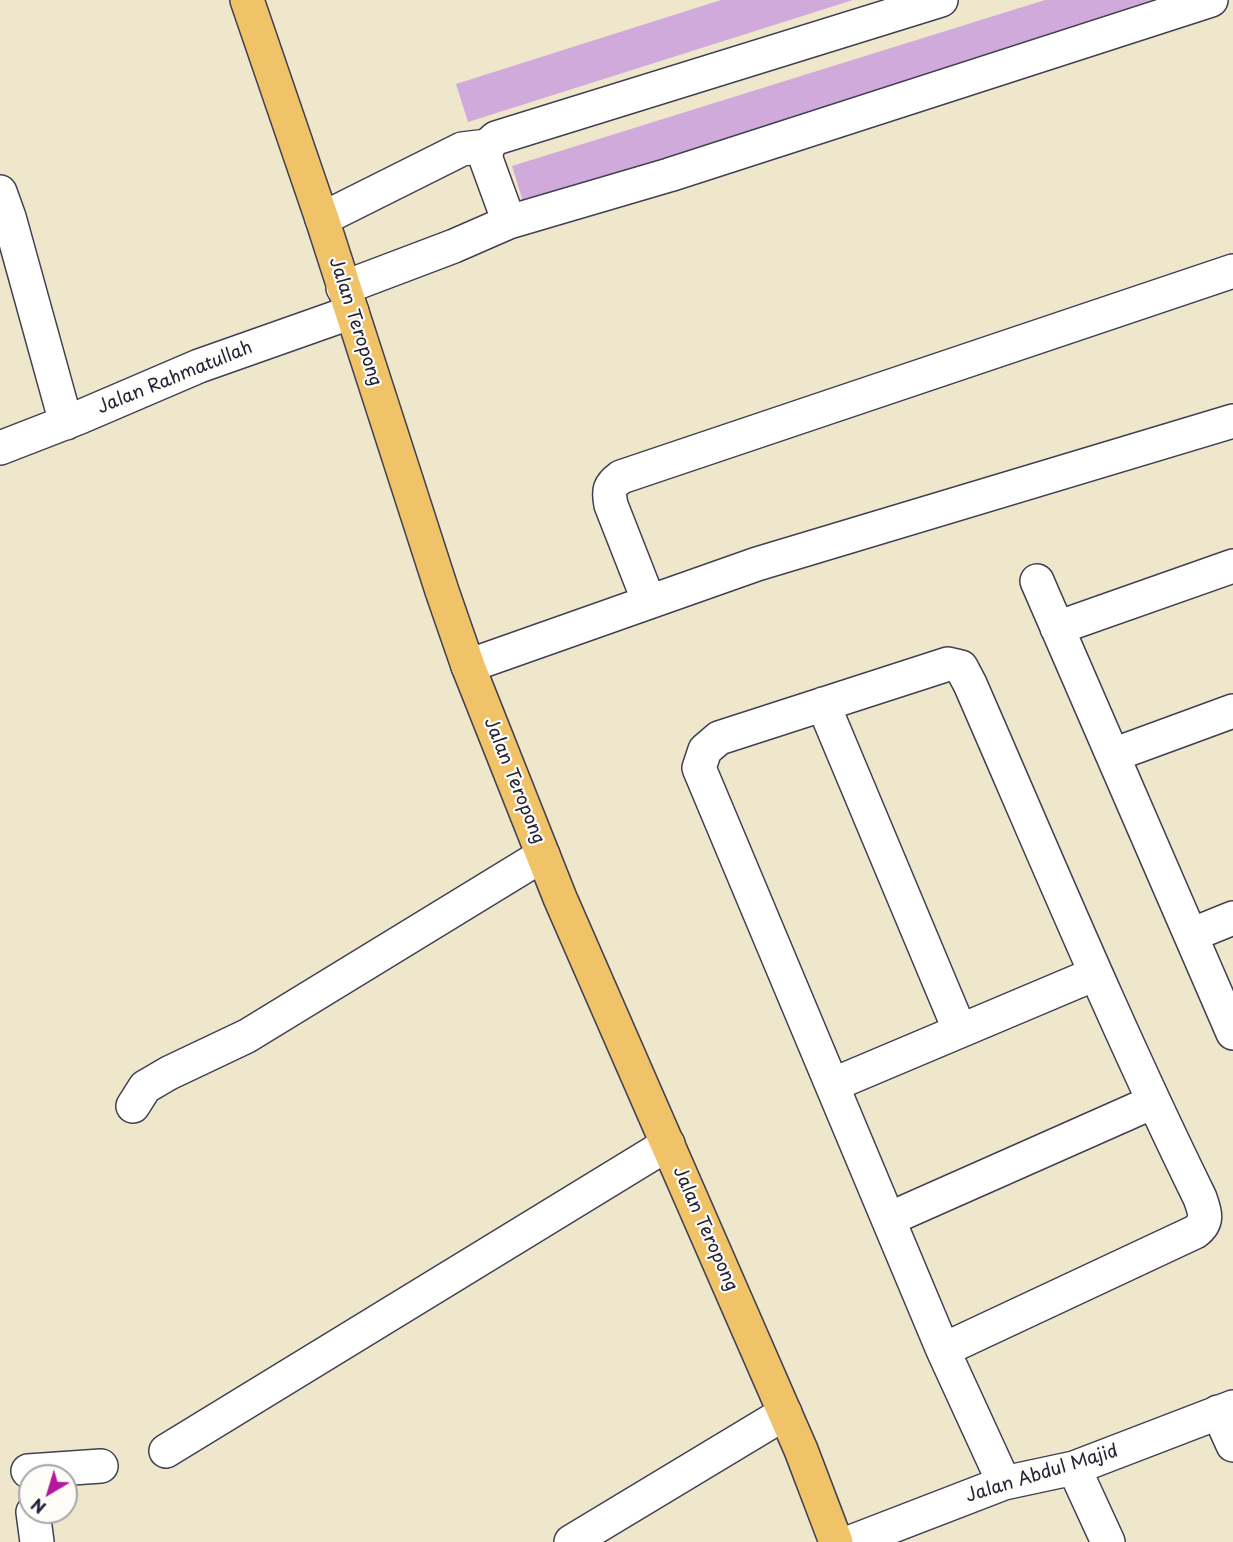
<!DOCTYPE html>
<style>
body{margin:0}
#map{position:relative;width:1233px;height:1542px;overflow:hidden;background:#efe7cb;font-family:"Playpen Sans",sans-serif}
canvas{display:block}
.north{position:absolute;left:18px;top:1464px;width:60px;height:60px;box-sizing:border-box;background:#fdfcf7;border:2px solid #a5a5ac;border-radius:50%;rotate:218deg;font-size:16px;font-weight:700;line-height:24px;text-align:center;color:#22223b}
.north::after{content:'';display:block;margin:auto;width:21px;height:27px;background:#b5179e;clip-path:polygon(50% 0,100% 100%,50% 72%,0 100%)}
</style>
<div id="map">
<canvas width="1233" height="1542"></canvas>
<div class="north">N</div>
</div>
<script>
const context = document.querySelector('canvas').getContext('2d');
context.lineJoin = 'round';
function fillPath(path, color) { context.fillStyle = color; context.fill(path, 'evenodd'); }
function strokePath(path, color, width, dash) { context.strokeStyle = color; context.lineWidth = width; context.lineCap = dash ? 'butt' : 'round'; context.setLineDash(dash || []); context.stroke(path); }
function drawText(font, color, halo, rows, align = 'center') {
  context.font = font + ' "Playpen Sans",sans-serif'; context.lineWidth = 4.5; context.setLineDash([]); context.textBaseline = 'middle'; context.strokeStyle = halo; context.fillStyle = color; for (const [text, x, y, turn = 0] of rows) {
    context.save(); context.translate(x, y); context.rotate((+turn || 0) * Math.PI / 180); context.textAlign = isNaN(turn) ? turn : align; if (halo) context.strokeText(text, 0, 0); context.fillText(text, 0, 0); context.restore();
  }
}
const building = new Path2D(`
 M721,0H853L468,122L456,84Z
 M1045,0H1192L525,208L512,166Z`);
const minor = new Path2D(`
 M0,192L9,217L66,423
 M322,219L462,149L487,146
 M509,222L486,159L487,146L496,138L941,0
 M343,288L454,246L509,222L669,175L1211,0
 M0,448L80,417L199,366L352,312
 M1037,581L1233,1033
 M649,602L611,505C608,490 609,486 621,477L1233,271
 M1057,628L1233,566
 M468,666L757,564L1233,421
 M823,704L960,1031
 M1113,755L1233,711
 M1191,935L1233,918
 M832,1085L1095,974
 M133,1106L145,1087L169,1073L247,1036L543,855
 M889,1219L1153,1102
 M943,1350L1195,1232C1209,1222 1205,1212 1200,1198C1117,1029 1045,856 970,684L961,667L948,664L719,738L705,750L699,768L943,1350L1004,1483
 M1218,1412L1233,1445
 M166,1451L668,1144
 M1074,1468L1108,1542
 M28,1471L101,1466
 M33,1512L37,1542
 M571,1542L785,1413
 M851,1542L1004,1483L1074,1468L1233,1407`);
const major = new Path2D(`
 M247,0L322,219L442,591L468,666L560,898L801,1450L836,1542`);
const streetNames = [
 ["Jalan Teropong",355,322,72],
 ["Jalan Rahmatullah",175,378,-22],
 ["Jalan Teropong",514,781,68],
 ["Jalan Teropong",705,1229,66],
 ["Jalan Abdul Majid",1042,1474,-17]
];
fillPath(building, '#d0aada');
strokePath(minor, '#414051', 36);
strokePath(major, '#414051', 36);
strokePath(minor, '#fff', 33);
strokePath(major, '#f1c369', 33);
drawText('18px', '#22223b', '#fdfcf7', streetNames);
</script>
